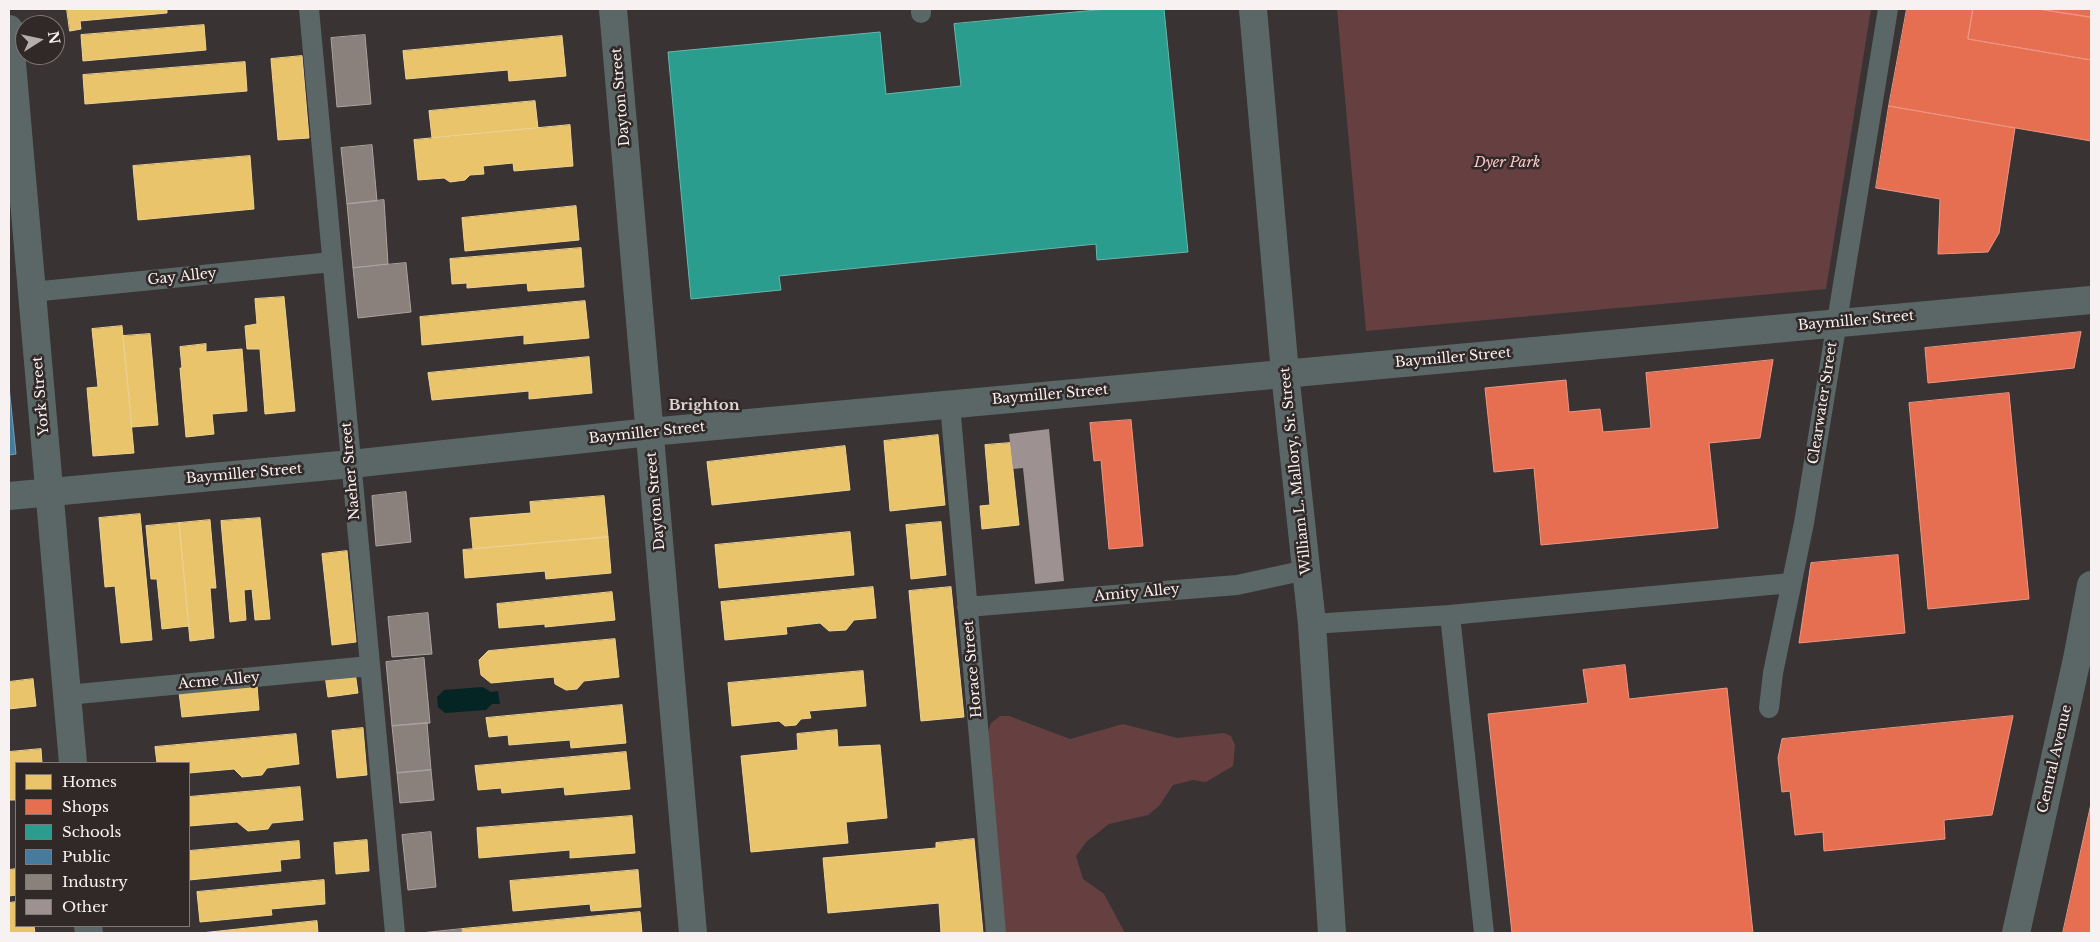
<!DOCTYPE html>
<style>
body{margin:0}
#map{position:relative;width:2100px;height:942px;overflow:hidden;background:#393334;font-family:"Libre Baskerville",serif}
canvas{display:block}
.frame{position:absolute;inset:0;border:10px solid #f8f1f1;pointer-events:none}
.legend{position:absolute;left:15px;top:762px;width:175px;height:165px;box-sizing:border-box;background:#312828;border:1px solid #817878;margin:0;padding:6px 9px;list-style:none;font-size:15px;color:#f8f1f1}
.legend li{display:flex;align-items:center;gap:10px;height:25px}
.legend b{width:25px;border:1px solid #817878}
.north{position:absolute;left:15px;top:15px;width:50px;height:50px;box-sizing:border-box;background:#312828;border:1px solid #817878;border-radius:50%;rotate:80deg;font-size:14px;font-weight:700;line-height:20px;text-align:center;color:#f8f1f1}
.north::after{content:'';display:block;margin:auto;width:18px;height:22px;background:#b5aeaf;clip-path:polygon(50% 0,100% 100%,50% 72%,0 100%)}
</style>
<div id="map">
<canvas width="2100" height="942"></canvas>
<div class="frame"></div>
<ul class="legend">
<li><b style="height:14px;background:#e9c46a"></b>Homes</li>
<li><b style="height:14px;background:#e76f51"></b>Shops</li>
<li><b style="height:14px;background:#2a9d8f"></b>Schools</li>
<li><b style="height:14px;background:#457b9d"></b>Public</li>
<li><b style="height:14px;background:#8a817c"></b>Industry</li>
<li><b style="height:14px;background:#9d9192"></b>Other</li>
</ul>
<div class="north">N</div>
</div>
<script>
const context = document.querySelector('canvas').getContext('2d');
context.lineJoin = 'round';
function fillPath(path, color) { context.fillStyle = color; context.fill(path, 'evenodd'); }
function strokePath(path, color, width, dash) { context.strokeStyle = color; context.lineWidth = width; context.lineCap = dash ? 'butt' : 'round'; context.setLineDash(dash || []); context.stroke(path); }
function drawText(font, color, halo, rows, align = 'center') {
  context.font = font + ' "Libre Baskerville",serif'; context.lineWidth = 5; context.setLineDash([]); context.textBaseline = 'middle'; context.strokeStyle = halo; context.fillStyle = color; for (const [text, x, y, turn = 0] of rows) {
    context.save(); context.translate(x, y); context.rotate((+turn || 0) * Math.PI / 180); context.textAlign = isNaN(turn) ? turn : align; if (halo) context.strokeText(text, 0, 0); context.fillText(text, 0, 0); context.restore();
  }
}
const green = new Path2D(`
 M1337,9H1871L1826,289L1366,331Z
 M1000,716H1009L1070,739L1123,724L1177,738L1224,733L1231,736L1235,745L1233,766L1206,782L1193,780L1173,785L1159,806L1148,815L1109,824L1086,842L1076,856L1083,879L1104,894L1125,933H1000L986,738L991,723Z`);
const water = new Path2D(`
 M483,687L491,692L498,691L500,704H492L486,710L445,713L438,707L437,697L444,690Z`);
const homes = new Path2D(`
 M67,9H167V13L80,21L81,29L70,31Z
 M204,25L206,50L83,61L81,35Z
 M562,36L566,76L509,81L508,70L406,79L403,51Z
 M302,56L309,138L278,140L271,59Z
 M245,62L247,91L85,104L83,75Z
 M535,101L538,128L432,138L429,111Z
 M570,125L573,166L514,171L513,163L483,166L484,174L470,175L465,180L450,182L444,178L418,180L414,140Z
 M250,156L254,209L138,220L133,166Z
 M576,206L579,240L465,251L462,218Z
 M581,248L584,287L528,291L527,283L467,288V283L452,284L450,259Z
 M284,297L295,411L265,414L260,349H247L245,326L257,324L255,299Z
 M585,301L589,338L524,344V335L422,345L420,317Z
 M122,326L134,453L93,456L87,388L98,387L92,329Z
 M150,334L158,425L132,427L123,336Z
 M206,344V352L242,349L247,411L212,414L214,434L186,437L180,368H182L180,347Z
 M589,357L592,393L529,399V391L432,400L428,373Z
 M938,435L945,505L890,511L884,441Z
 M1010,443L1019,525L982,529L980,506L990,505L985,445Z
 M845,446L850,490L712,505L707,462Z
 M604,496L608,537L473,549L470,518L531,513L530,502Z
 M140,514L152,640L121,643L115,586L105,587L99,518Z
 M260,518L270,619L255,620L252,589L244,590L246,620L230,622L221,521Z
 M210,520L216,588H210L214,638L190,641L179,523Z
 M941,522L946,575L911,579L906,525Z
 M179,523L189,626L162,629L157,579H151L146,526Z
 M850,532L854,575L719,588L715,545Z
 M608,537L611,573L546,579L545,571L465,578L463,550Z
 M347,551L356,642L332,645L322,554Z
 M873,587L876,618L854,620L846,630L829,631L820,623L786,627L787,634L725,640L721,602Z
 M951,587L964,717L921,721L909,591Z
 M612,592L615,620L545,627V624L499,628L497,604Z
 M615,639L619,677L584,681L577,689L566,690L555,684L554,677L491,683L481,675L479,660L488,651Z
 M863,671L866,706L809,711L811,718L801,719L796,725L785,726L779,721L732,726L728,683Z
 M355,672L358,693L328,697L325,675Z
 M33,679L36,706L9,709V682Z
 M257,685L259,710L182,717L179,692Z
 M622,705L626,743L571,748L570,740L509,745L508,735L489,737L486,718Z
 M363,728L367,775L337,778L332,731Z
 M837,730L838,747L880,745L887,818L846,822L848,843L751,852L741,756L798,750L797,734Z
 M296,734L299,764L267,768L262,775L242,777L234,769L189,773V763H157L155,747Z
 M41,749L42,763H16V800H9V752Z
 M626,752L630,789L565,795L564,787L502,793L501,788L478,790L475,766Z
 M300,787L303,820L272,823L268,829L248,831L237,822L189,826V797Z
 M632,816L635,853L570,858V850L479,858L477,828Z
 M974,839L983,933H941L939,903L828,913L823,858L936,848V843Z
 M367,840L369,871L336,874L334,843Z
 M299,841L300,858L280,860L281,871L189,880V851Z
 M16,869V895L9,896V870Z
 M638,870L641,907L591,911L590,904L513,911L510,881Z
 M324,880L325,904L271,909L272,915L200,922L197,892Z
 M16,902V926H34L35,933H9V903Z
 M640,912L642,933H462V929Z
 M317,921L318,933H201Z`);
const shops = new Path2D(`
 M1907,9H1973L1968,39L2091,60V141L1889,106Z
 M1973,9H2038L2091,17V60L1968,39Z
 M2038,9H2091V17Z
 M1889,106L2015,128L1999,233L1988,252L1938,254L1940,199L1876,188Z
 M2081,332L2074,368L1928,383L1925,348Z
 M1773,360L1760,438L1709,443L1718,528L1541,545L1534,468L1494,472L1485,388L1566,380L1569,412L1600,409L1603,432L1651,428L1646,373Z
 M2009,393L2029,599L1928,609L1909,403Z
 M1131,420L1143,546L1109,549L1101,460L1094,461L1090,423Z
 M1898,555L1905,633L1799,643L1811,563Z
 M1625,665L1629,699L1727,688L1753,933H1512L1488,714L1588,703L1583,670Z
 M2013,716L1992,815L1944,820L1945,839L1824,851L1823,832L1795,835L1790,791L1782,792L1778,758L1782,739Z
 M2091,804V933H2063Z`);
const schools = new Path2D(`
 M1107,9H1164L1188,252L1097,260L1096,244L779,276L781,290L691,299L668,52L880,32L886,94L961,86L954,24Z`);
const public = new Path2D(`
 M9,386L16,454L9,455Z`);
const industry = new Path2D(`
 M365,35L371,104L337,107L331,38Z
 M372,145L377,201L347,204L341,148Z
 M384,200L388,264L353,268L347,204Z
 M406,263L411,312L358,318L353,268Z
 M406,492L411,542L376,546L372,496Z
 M428,613L432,654L392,657L388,617Z
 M424,658L430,723L392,726L386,662Z
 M427,723L431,770L397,773L392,726Z
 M431,770L434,800L400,803L397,773Z
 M431,832L436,887L408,890L402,835Z
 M462,929V933H421Z`);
const building = new Path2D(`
 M1049,429L1064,581L1035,584L1023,468L1013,469L1009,434Z`);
const service = new Path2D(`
 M309,9L395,933
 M921,9V13
 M32,292L332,262
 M950,404L996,933
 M967,607L1237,585L1306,570
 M1450,615L1484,933
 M1312,624L1450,615L1791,583
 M67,695L370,666
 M1769,708L1773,673L1804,523L1888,9`);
const minor = new Path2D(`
 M613,9L693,933
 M9,29L73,763
 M9,496L351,464L650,432L2091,300
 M88,926L89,933
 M2016,933L2077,659L2091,585`);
const tertiary = new Path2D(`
 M1253,9L1285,373L1312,624L1332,933`);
const streetNames = [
 ["Dayton Street",621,97,-95],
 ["Gay Alley",182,277,-6],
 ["Baymiller Street",1856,321,-5],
 ["Baymiller Street",1453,358,-5],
 ["Baymiller Street",1050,395,-5],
 ["York Street",41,396,-95],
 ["Clearwater Street",1823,403,-81],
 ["Baymiller Street",647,433,-6],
 ["Naeher Street",351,471,-95],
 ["William L. Mallory, Sr. Street",1296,471,-96],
 ["Baymiller Street",244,474,-5],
 ["Dayton Street",656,501,-95],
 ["Amity Alley",1137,593,-5],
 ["Horace Street",973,669,-95],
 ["Acme Alley",219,681,-5],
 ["Central Avenue",2055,759,-77]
];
const parkNames = [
 ["Dyer Park",1507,163]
];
const neighbourhoodNames = [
 ["Brighton",704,406]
];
fillPath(green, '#664041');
fillPath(water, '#052525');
fillPath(homes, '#e9c46a');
strokePath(homes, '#eed292', 1);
fillPath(shops, '#e76f51');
strokePath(shops, '#ec9681', 1);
fillPath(schools, '#2a9d8f');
strokePath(schools, '#68b6ac', 1);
fillPath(public, '#457b9d');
strokePath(public, '#7b9eb6', 1);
fillPath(industry, '#8a817c');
strokePath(industry, '#aba39f', 1);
fillPath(building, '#9d9192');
strokePath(service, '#5a6766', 20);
strokePath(minor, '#5a6766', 28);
strokePath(tertiary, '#5a6766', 28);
drawText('14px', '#f8f1f1', '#312828', streetNames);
drawText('italic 14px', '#fbc8c8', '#312828', parkNames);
drawText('bold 15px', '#dfd2d2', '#312828', neighbourhoodNames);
</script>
